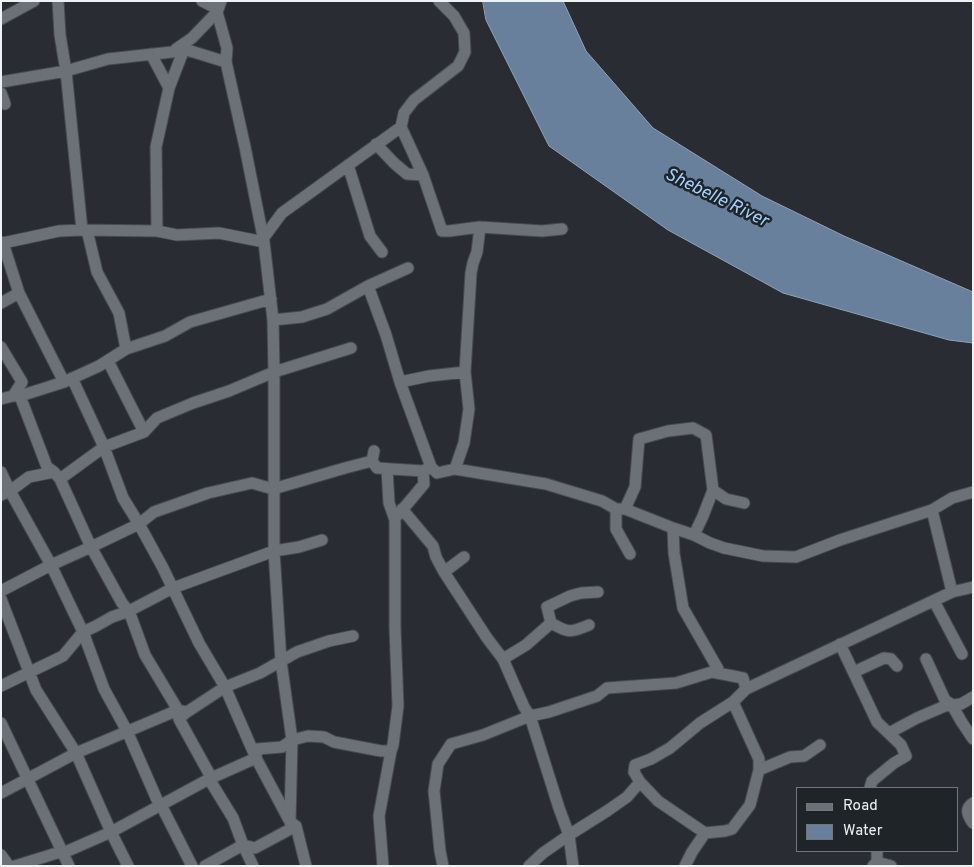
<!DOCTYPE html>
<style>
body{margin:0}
#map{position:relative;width:974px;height:867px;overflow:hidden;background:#292d33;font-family:Overpass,sans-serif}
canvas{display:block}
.frame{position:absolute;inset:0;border:2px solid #eff2f5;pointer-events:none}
.legend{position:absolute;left:796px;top:787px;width:162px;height:65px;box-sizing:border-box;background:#1f2429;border:1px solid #72767b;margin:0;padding:6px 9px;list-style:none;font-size:15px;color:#eff2f5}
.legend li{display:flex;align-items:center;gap:10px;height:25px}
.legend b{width:25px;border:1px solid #72767b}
</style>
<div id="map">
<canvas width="974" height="867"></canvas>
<div class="frame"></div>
<ul class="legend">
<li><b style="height:6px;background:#6c7177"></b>Road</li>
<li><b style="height:14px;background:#68809b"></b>Water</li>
</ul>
</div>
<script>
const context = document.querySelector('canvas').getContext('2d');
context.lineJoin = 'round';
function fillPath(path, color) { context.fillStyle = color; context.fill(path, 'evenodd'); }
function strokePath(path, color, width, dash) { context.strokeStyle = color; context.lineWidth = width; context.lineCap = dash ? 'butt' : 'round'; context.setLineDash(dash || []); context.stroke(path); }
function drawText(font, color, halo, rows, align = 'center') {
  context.font = font + ' Overpass,sans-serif'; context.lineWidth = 5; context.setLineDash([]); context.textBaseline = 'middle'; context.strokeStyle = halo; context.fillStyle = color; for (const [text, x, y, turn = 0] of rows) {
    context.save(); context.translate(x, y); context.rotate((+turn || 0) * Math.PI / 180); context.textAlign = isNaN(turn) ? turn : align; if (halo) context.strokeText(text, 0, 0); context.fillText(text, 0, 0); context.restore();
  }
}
const water = new Path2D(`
 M483,1H563L586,51L653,128L762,196L844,236L973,292V343L949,340L783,293L668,230L549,146L486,20Z`);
const minor = new Path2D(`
 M58,1L60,35L66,71L82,230
 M202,1L218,9
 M221,1L217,12L227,48L226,62L245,147L264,242L273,320L274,372V551L281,661L292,740L290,822L296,826L306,866
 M1,19L34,1
 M176,49L192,38L217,12
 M151,54L169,88
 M1,82L66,71L108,59L172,52L184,49L226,62
 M1,93L5,104
 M401,127L423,175
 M376,144L394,163L407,174L423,175L442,231H449L480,227L542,231L562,229
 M348,165L370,236L382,252
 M87,230L97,272L119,313L126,349
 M157,231L156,147L169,88L184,49
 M262,240L282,213L401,127L404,113L414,100L458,66L465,52L464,33L454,16L439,1
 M1,242L3,243L59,231L82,230L157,231L177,235L219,233L264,242
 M3,243L19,293L64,382
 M368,286L386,335L400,382L431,467L437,473L455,469L546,484L602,501L616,509H625L673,528L694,535L710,543L724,548L763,556L796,557L840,540L932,510L952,498L973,492
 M1,303L19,293
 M273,320L302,317L327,309L368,286L408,268
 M1,347L22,382L13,396
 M108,361L144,432
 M72,378L104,447L123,498L139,524L163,568L199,643L225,687L256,758L289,820
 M400,382L429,376L465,372L471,273L473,263L477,252L480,227
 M20,396L47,467L54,472L60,479L91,547L122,603L129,611L145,655L178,710L179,719L211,777L209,779
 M1,399L13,396H20L64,382L99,366L126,349L165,336L190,322L271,299
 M374,451L372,461L377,468L423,471L431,467
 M455,469L464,443L469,409L465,372
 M1,472L10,491L51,565L83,632L104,689L127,731L158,802L161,805L192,866
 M60,479L104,447L144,432L157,418L193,403L229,391L274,372L351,348
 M713,490L726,499L744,503
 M1,495L10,491L29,477L54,472
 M402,509L433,546L436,557L444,572L487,638L503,659L524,707L530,716L559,808L569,835L573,866
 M616,509V529L630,554
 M625,509L635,487L639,439L668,431L693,428L706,435L713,490L703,516L694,535
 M932,510L952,592
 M398,515L424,484L423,471
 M444,572L464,557
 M1,591L51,565L91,547L139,524L154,512L208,493L252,483L273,489L345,468L372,461
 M1,599L36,690L76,753L111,832L128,866
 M934,601L962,654
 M589,625C570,633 568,633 551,623L547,607L570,596L581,593L598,592
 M840,644L877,722L901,745L906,756L894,763L872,781L870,788
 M503,659L526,645L551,623
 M926,659L945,700L952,705L961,721L973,739
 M712,672L743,678L746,689
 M854,672L884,658L891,659L897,666
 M1,686L63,656L83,632L96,626L112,617L129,611L173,588L274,551L299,547L322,540
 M182,716L187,712L225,687L260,673L297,652L329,641L353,636
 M1,723L69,866
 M889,733L917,718L945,706L961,704L973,697
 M256,758L257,749L282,747L292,740L308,736L324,737L334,742L381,751H391
 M759,770L790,757L804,756L820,745
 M209,779L233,818L243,845L253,866
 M640,782L658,801L705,833
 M1,793L76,753L178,710L187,712
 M973,803C964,809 968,816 973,823
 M1,855L9,866
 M877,862L891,866
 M15,866L57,853H63L111,832L209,779L256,758
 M205,866L243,845L255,848L296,826
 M383,866L379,816L391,751L393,745L398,706L395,628V520L389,503L387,469
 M443,866L440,851L434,791L438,764L451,744L483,735L530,716L549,712L597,696L607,688L676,683L712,672L718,669L683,608L674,553L673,528
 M529,866L543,853L569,835L607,811L627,797L640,782L634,772L635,765L651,759L670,748L700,723L733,702L746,689L952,592L973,587
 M685,866L692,852L705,833L725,831L732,829L750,805L759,770V759L733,702
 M873,866L877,862V851`);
const waterNames = [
 ["Shebelle River",716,199,26]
];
fillPath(water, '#68809b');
strokePath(water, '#90a2b6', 1);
strokePath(minor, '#464b4f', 13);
strokePath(minor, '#6c7177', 11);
drawText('italic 18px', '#a5d0ff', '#1f2429', waterNames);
</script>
